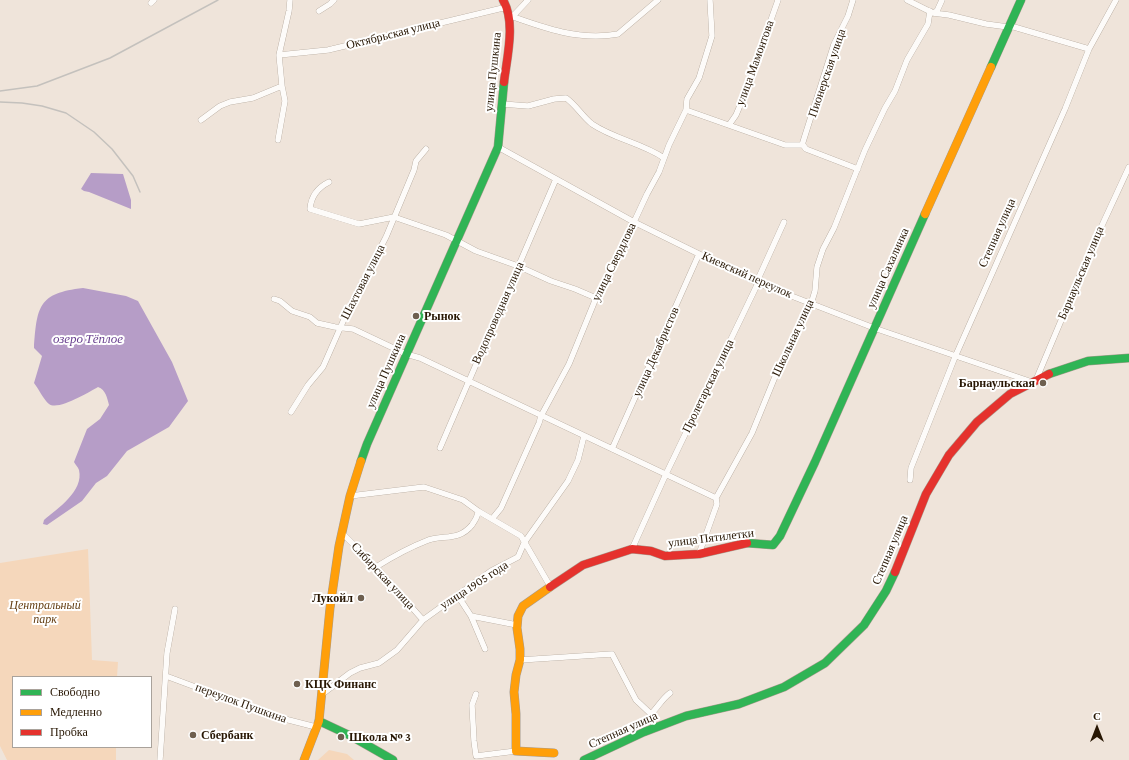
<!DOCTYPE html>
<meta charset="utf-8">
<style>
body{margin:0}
#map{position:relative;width:1129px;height:760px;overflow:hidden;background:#efe4da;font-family:"Crimson Pro",serif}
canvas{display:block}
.legend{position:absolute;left:12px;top:676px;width:140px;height:72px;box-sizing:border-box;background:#fff;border:1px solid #a9a29b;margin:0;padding:5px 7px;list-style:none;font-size:12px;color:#281704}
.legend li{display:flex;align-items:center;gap:8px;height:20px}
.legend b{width:20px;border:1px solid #a9a29b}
.north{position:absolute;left:1077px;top:708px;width:40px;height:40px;-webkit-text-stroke:3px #fff;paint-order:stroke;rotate:0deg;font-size:11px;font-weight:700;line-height:16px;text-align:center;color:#281704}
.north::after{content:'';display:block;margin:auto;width:14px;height:18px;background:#281704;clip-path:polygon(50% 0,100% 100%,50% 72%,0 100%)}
</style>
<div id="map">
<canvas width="1129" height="760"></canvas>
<ul class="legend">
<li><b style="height:5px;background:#30b455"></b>Свободно</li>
<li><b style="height:5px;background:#ff9f0a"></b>Медленно</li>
<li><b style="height:5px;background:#e5322d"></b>Пробка</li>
</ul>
<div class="north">С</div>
</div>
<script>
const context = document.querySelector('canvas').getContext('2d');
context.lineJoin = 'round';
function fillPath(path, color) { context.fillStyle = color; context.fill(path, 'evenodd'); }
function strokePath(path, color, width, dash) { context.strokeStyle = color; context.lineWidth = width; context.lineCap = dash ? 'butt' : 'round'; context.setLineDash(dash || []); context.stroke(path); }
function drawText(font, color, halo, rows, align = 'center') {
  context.font = font + ' "Crimson Pro",serif'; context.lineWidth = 4; context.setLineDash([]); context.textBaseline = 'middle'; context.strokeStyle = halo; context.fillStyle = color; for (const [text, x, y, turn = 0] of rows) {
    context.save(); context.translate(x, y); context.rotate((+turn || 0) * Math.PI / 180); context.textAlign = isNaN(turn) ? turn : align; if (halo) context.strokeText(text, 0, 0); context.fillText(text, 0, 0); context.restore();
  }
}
const green = new Path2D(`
 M88,549L92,660L118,662L117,677H13V747H116V760H7L0,746V563Z
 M329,750L347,754L354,760H318Z`);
const water = new Path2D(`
 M91,173L123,174L131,200V209L89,192L84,191L81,189Z
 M83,288L126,296L138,301L172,362L188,401L169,427L127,451L107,476L96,483L82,501L47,525L43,524L44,520C57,509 84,491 79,470C78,467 75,464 74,462L87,429L100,419L109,405C107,398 106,390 98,387C89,392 58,411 49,404C44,400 38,388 34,383L42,356L34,348C37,307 38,293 83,288Z`);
const street = new Path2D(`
 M907,0L933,13L949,15L986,24L1008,27H1014L1089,49
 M151,3L154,0
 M319,11L330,4L334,0
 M933,13L937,11L942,0
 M508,15C544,28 579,41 618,34L658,0
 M512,17L528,0
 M279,55L328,50L507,7
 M502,104L528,106L554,99L566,98C576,105 582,116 592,124C614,139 642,143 664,158
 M686,110L785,145H803L806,149L858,169
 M201,120L220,106L230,102L253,98L282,86
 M729,125L736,115L744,96L778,0
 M278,140L285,101L282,86L279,55L289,11L290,0
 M802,145L834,44L848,16L853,0
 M498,147L634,222L758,283L874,328L1032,382
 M329,182C317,188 311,196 310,209L359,224L394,217L446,235L476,251L518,266L551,281L575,289L596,298
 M274,299L280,301L292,311L310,317L317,323L335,327L353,329L406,354L420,358L716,498
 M1036,380L1092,247L1129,167
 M291,412L308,385L323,367L349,308L386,237L414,170L416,161L426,149
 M440,448L556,179
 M612,449L699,254
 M910,480L911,468L955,357L1065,109L1089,49L1116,0
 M350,496L424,487L463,500L478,511L521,536L550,586
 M492,519L501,508L539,423L541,416L569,364L596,298L607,280L647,194L659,172L669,145L686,110L687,99L699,78L712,36L710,0
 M342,533L376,567L423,620
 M632,549L666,474L758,283L759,277L784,222
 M699,554L717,504L716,498L752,433L779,367L811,304L815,291L817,267L823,249L834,228L865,150L885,108L895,91L907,60L928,24L930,11
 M376,567C392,557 408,548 426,541C443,534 458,542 472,525C475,520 478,517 478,511
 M458,596L471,616L517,625
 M471,616L485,649
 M520,660L612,654L636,700L651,714L655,728
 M166,676L273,716L316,727
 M476,694L472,705L474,741L476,756L516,751
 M321,695L350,673L360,668L379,663L397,650L423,620L491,571L518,557L524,543L568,481L578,460L584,436
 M651,714C658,707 662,699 670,693
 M160,760L167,653L175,609`);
const fast = new Path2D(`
 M991,67L1021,0
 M1049,374L1088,361L1129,358
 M361,461L367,444L498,147L504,82
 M747,543L773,545L780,536L815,462L925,214
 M319,721L351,736L393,760
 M584,760L644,732L686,716L739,704L784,687L825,663L864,625L886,591L895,572`);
const slow = new Path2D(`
 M925,214L991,67
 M550,587L523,606L518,616L517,628L520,649V660L516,675L514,692L516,714V751L554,753
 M304,760L319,721L330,608L339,546L350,496L361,461`);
const jam = new Path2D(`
 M503,0C516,22 507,57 504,82
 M895,572L926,494L949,455L977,422L1010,394L1049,374
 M550,587L583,565L632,549L651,551L665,556L699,554L747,543`);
const rail = new Path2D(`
 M0,91L37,86L110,58L218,0
 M0,102L22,103L42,106L66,113L94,132L112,149L133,176L140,192`);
const markers = [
 [416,316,4,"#6e5f4f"],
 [1043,383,4,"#6e5f4f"],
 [361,598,4,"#6e5f4f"],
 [297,684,4,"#6e5f4f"],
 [193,735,4,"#6e5f4f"],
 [341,737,4,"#6e5f4f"]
];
const streetNames = [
 ["Октябрьская улица",393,34,-14],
 ["улица Мамонтова",755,63,-70],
 ["улица Пушкина",493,72,-84],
 ["Пионерская улица",827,73,-71],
 ["Степная улица",997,233,-66],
 ["улица Свердлова",614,262,-64],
 ["улица Сахалинка",888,268,-66],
 ["Барнаульская улица",1081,273,-67],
 ["Киевский переулок",747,275,24],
 ["Шахтовая улица",363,282,-63],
 ["Водопроводная улица",498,313,-66],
 ["Школьная улица",793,338,-65],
 ["улица Декабристов",656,352,-66],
 ["улица Пушкина",386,371,-66],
 ["Пролетарская улица",708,386,-64],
 ["улица Пятилетки",711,538,-7],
 ["Степная улица",890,550,-67],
 ["Сибирская улица",383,576,47],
 ["улица 1905 года",474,585,-33],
 ["переулок Пушкина",241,703,20],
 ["Степная улица",623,730,-24]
];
const poiNames = [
 ["Рынок",424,316],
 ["Барнаульская",1035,383,"right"],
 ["Лукойл",353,598,"right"],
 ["КЦК Финанс",305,684],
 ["Сбербанк",201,735],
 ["Школа № 3",349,737]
];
const parkNames = [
 ["Центральный",45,605],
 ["парк",45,619]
];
const waterNames = [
 ["озеро Тёплое",88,339]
];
fillPath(green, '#f5d7bb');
fillPath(water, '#b69dc7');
strokePath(street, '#a89b8e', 6);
strokePath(fast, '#a89b8e', 9);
strokePath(slow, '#a89b8e', 9);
strokePath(jam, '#a89b8e', 9);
strokePath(street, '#fdfbf9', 5.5);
strokePath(fast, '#30b455', 8);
strokePath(slow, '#ff9f0a', 8);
strokePath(jam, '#e5322d', 8);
strokePath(rail, '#c4c1bd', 1.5);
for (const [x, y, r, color] of markers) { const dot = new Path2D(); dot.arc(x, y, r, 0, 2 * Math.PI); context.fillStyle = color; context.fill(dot); strokePath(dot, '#fff', 1.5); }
drawText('12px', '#281704', '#fff', streetNames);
drawText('bold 12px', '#281704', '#fff', poiNames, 'left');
drawText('italic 12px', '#653f13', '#fff', parkNames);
drawText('italic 13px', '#6a4190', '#fff', waterNames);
</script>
